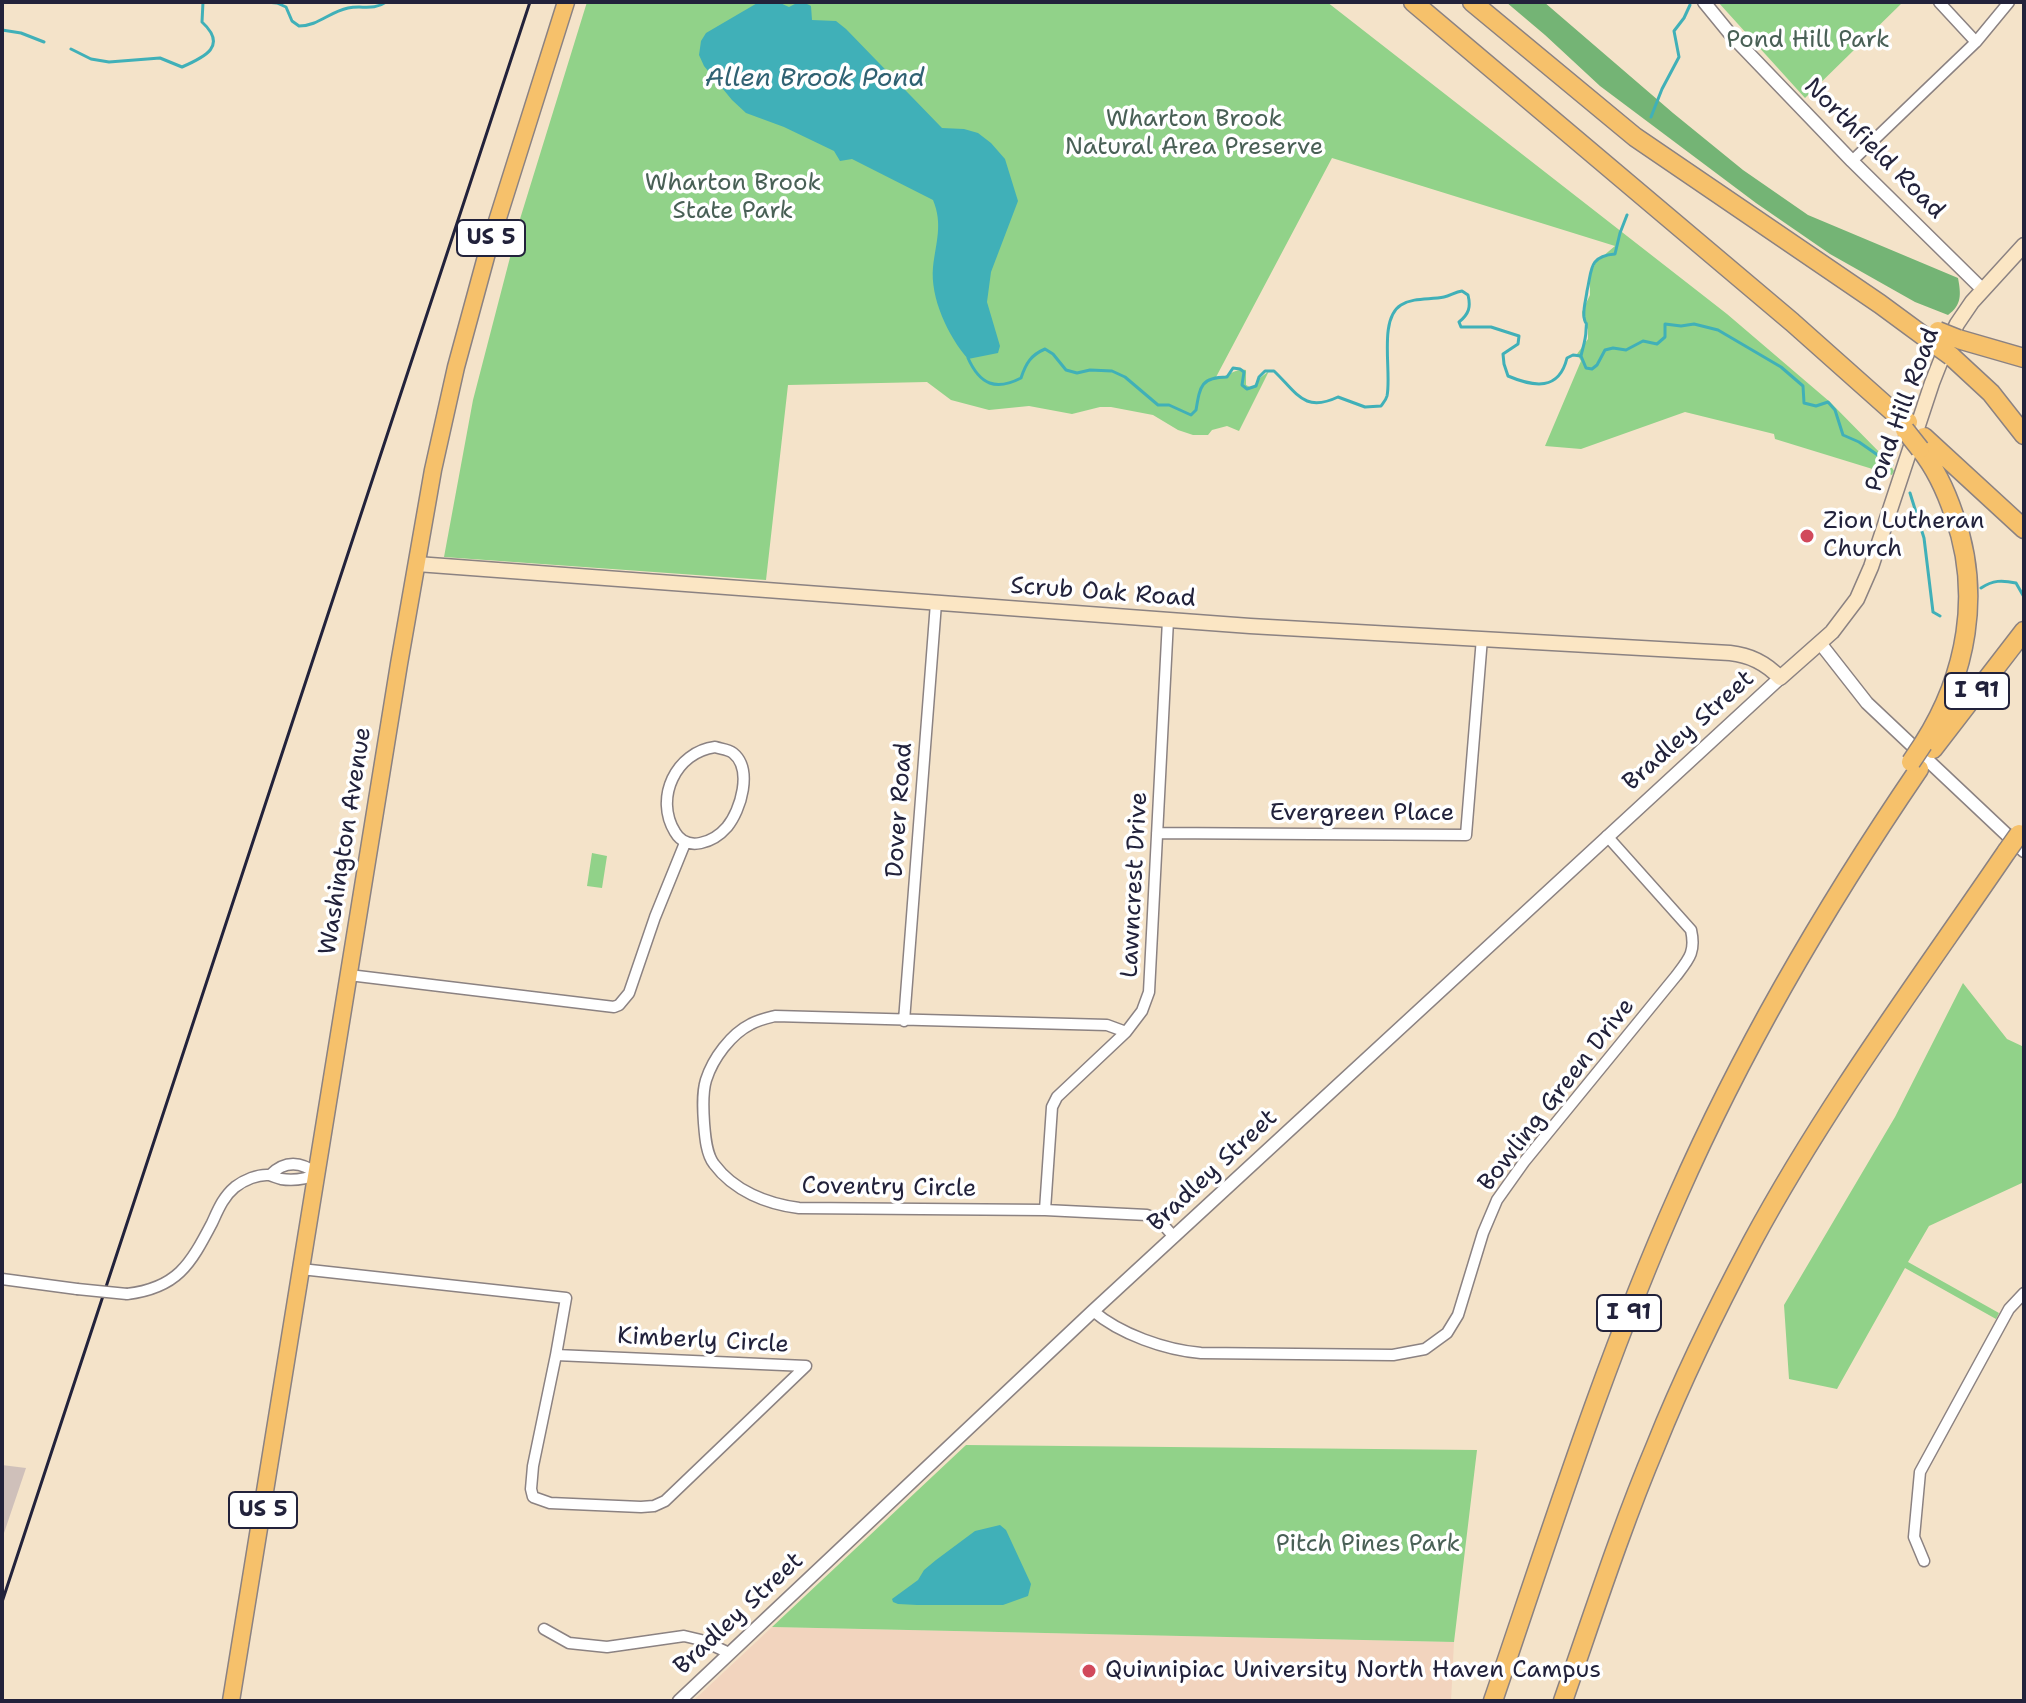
<!DOCTYPE html>
<style>
body{margin:0}
#map{position:relative;width:2026px;height:1703px;overflow:hidden;background:#f4e3c9;font-family:"Shantell Sans",sans-serif}
canvas{display:block}
.frame{position:absolute;inset:0;border:4px solid #22223b;pointer-events:none}
</style>
<div id="map">
<canvas width="2026" height="1703"></canvas>
<div class="frame"></div>
</div>
<script>
const context = document.querySelector('canvas').getContext('2d');
context.lineJoin = 'round';
function fillPath(path, color) { context.fillStyle = color; context.fill(path, 'evenodd'); }
function strokePath(path, color, width, dash) { context.strokeStyle = color; context.lineWidth = width; context.lineCap = dash ? 'butt' : 'round'; context.setLineDash(dash || []); context.stroke(path); }
function drawText(font, color, halo, rows, align = 'center') {
  context.font = font + ' "Shantell Sans",sans-serif'; context.lineWidth = 7; context.setLineDash([]); context.textBaseline = 'middle'; context.strokeStyle = halo; context.fillStyle = color; for (const [text, x, y, turn = 0] of rows) {
    context.save(); context.translate(x, y); context.rotate((+turn || 0) * Math.PI / 180); context.textAlign = isNaN(turn) ? turn : align; if (halo) context.strokeText(text, 0, 0); context.fillText(text, 0, 0); context.restore();
  }
}
const built = new Path2D(`
 M772,1627L1454,1642L1451,1701H693Z`);
const industrial = new Path2D(`
 M2,1465L26,1468L2,1539Z`);
const green = new Path2D(`
 M587,2H1327L1727,314L1830,402L1887,460L1894,471L1892,475L1775,439L1774,434L1685,412L1581,449L1545,446L1581,361L1577,354L1588,339V330L1583,319L1582,312L1590,295V275L1596,262L1615,246L1332,158L1215,379C1225,378 1235,368 1246,370V385L1252,388L1260,378L1269,371L1239,431L1227,426L1212,430L1208,435H1193L1178,430L1153,415L1111,407H1100L1072,414L1029,406L989,410L951,400L927,382L788,385L766,580L444,557L473,400L520,219Z
 M1718,2H1903L1805,98Z
 M592,853L607,856L602,888L587,886Z
 M1963,983L2007,1039L2024,1047V1182L1929,1226L1908,1262L1999,1313L1996,1319L1905,1268L1837,1389L1789,1379L1784,1305L1895,1117Z
 M966,1445L1477,1450L1454,1642L772,1627Z`);
const forest = new Path2D(`
 M1506,2H1544L1673,113L1743,170L1808,215L1958,278C1961,294 1962,305 1948,315L1915,302L1830,254L1756,203L1600,86L1545,35Z`);
const water = new Path2D(`
 M759,2H778L789,7C798,2 802,1 811,6L812,20L836,21L846,29L942,128L964,129L978,133L991,143L1005,159L1018,201L991,272L987,302L1000,346L998,353L968,359C948,336 930,298 933,267C936,242 943,224 933,200L852,159L840,161L834,151L784,127L746,113L732,100L704,66L699,55L701,41L706,33Z
 M1000,1525L1006,1530L1031,1584L1028,1596L1003,1605H917L898,1604L893,1602L892,1599L918,1580L924,1570L936,1560L975,1531Z`);
const stream = new Path2D(`
 M266,2L277,3L286,7L292,21L299,26C318,26 329,12 348,8C362,5 373,11 386,2
 M2,30L21,33L44,42
 M71,49L91,59L109,62L160,58L182,67C205,57 228,46 202,22L203,2
 M1651,117L1662,89L1679,57L1674,31L1684,18L1690,5
 M1581,356C1583,347 1586,339 1586,330C1587,317 1586,329 1584,317C1583,308 1586,300 1587,291C1592,271 1588,256 1615,254L1620,233L1627,215
 M968,358C980,385 996,391 1021,378C1026,363 1031,355 1045,349L1053,354L1066,370L1077,373L1090,370L1112,371L1125,377L1158,405H1169L1191,415L1196,410C1200,386 1201,377 1227,377L1233,368L1240,369L1244,372L1242,385L1247,389L1256,386L1259,377L1265,371H1274C1297,393 1304,413 1338,397L1365,407L1381,406C1383,403 1386,400 1387,396C1392,373 1378,319 1401,305C1414,297 1430,300 1444,297C1450,296 1455,292 1462,291L1468,295C1471,307 1469,314 1459,322L1461,327H1491L1519,336L1518,344L1503,354L1504,364L1508,376C1534,387 1559,391 1567,358L1573,355L1581,356L1586,368L1592,369L1597,365L1605,350L1613,348L1626,350L1643,341L1657,344L1665,337V324L1681,326L1694,324L1718,330L1781,367L1803,386L1804,403L1816,406L1828,402L1835,410L1843,435L1859,442L1892,465
 M1910,493L1924,538L1933,612L1940,616
 M1981,588C1993,580 2002,580 2016,583L2024,597`);
const minor = new Path2D(`
 M1939,2L1976,42
 M1852,161L1976,42L2009,2
 M715,747C721,749 728,749 733,753C753,769 741,810 727,827C714,842 687,853 675,832C654,798 676,752 715,747Z
 M1157,833L1466,835L1482,638
 M349,975L614,1007L619,1005L629,993L655,917L685,843
 M904,1021L936,603
 M1126,1032L1107,1025L775,1016C767,1018 758,1020 751,1024C731,1034 713,1058 706,1080C702,1093 703,1109 704,1123C705,1135 706,1154 714,1164C734,1191 767,1204 799,1208L1045,1210L1147,1215L1159,1220L1174,1237
 M270,1175C285,1160 301,1161 317,1174
 M1045,1210L1052,1107L1057,1097L1126,1032L1142,1011L1149,992L1168,620
 M301,1269L566,1298L556,1355
 M2,1279L77,1289
 M127,1294C177,1288 190,1265 212,1223C218,1210 223,1197 235,1187C244,1180 258,1174 269,1175C273,1176 277,1178 281,1179C294,1181 306,1179 317,1174
 M1093,1311C1120,1334 1165,1350 1201,1353L1393,1355L1425,1349L1447,1333L1458,1315L1483,1233L1497,1200L1524,1162L1676,976C1689,959 1696,952 1691,930L1607,836
 M556,1355L806,1366L665,1501L654,1506L641,1507L550,1503L533,1497L531,1489L533,1466Z
 M1924,1561L1914,1537L1920,1472L2009,1309L2024,1293
 M544,1629L569,1643L607,1647L684,1636L701,1640L729,1653`);
const tertiary = new Path2D(`
 M1704,2L1731,35L1852,161L1982,289
 M1820,643L1867,703L2024,851
 M679,1701L1093,1311L1780,678`);
const secondary = new Path2D(`
 M417,564L1250,626L1730,653C1750,655 1766,663 1780,678L1832,632L1857,599L1871,567L1932,383L1947,345L1957,324L1972,302L2024,245`);
const primary = new Path2D(`
 M231,1701L399,664L433,470L456,367L487,253L566,2`);
const motorway = new Path2D(`
 M1413,2L1792,322L1892,411L1908,422
 M1472,2L1635,137L1880,304L1933,343
 M1958,339L2024,358
 M1951,356L1991,393L2024,435
 M1924,437L2024,529
 M1920,449C1936,469 1946,491 1954,515C1982,593 1967,675 1923,744
 M1933,749L2024,631
 M1493,1701C1551,1531 1605,1359 1678,1195C1744,1045 1827,904 1919,769
 M1563,1701C1593,1615 1621,1528 1656,1445C1684,1375 1717,1308 1752,1242C1826,1105 1919,980 2007,851`);
const rail = new Path2D(`
 M2,1602L530,2`);
const minorBridge = new Path2D(`
 M77,1289L127,1294`);
const motorwayBridge = new Path2D(`
 M1938,331L1958,339
 M1933,343L1951,356
 M1905,430L1920,449
 M1911,762L1923,744
 M2007,851L2019,834`);
const markers = [
 [1807,536,8,"#d1495b"],
 [1089,1671,8,"#d1495b"]
];
const shields = [
 [491,238,68],
 [1977,691,64],
 [1629,1313,64],
 [263,1510,68]
];
const shieldNames = [
 ["US 5",491,238],
 ["I 91",1977,691],
 ["I 91",1629,1313],
 ["US 5",263,1510]
];
const parkNames = [
 ["Pond Hill Park",1808,41],
 ["Wharton Brook",1194,120],
 ["Natural Area Preserve",1194,148],
 ["Wharton Brook",733,184],
 ["State Park",733,212],
 ["Pitch Pines Park",1368,1545]
];
const streetNames = [
 ["Northfield Road",1874,149,45],
 ["Pond Hill Road",1903,410,-70],
 ["Scrub Oak Road",1103,593,4],
 ["Bradley Street",1689,731,-42],
 ["Dover Road",900,810,-86],
 ["Evergreen Place",1362,814],
 ["Washington Avenue",346,841,-81],
 ["Lawncrest Drive",1135,885,-87],
 ["Bowling Green Drive",1557,1095,-52],
 ["Bradley Street",1213,1171,-43],
 ["Coventry Circle",889,1188,1],
 ["Kimberly Circle",703,1341,3],
 ["Bradley Street",739,1614,-43]
];
const poiNames = [
 ["Zion Lutheran",1823,522],
 ["Church",1823,550],
 ["Quinnipiac University North Haven Campus",1105,1671]
];
const waterNames = [
 ["Allen Brook Pond",815,79]
];
fillPath(built, '#f2d4be');
fillPath(industrial, '#cfc0ba');
fillPath(green, '#91d289');
fillPath(forest, '#74b475');
fillPath(water, '#40b0b8');
strokePath(stream, '#40b0b8', 3);
strokePath(minor, '#8b8282', 13);
strokePath(tertiary, '#8b8282', 15);
strokePath(secondary, '#8b8282', 17);
strokePath(primary, '#8b8282', 19);
strokePath(motorway, '#8b8282', 21);
strokePath(minor, '#fff', 10);
strokePath(tertiary, '#fff', 12);
strokePath(secondary, '#fbe6c4', 14);
strokePath(primary, '#f6c16b', 16);
strokePath(motorway, '#f6c16b', 18);
strokePath(rail, '#22223b', 3);
strokePath(minorBridge, '#8b8282', 13, []);
strokePath(motorwayBridge, '#8b8282', 21, []);
strokePath(minorBridge, '#fff', 10);
strokePath(motorwayBridge, '#f6c16b', 18);
for (const [x, y, r, color] of markers) { const dot = new Path2D(); dot.arc(x, y, r, 0, 2 * Math.PI); context.fillStyle = color; context.fill(dot); strokePath(dot, '#fff', 3); }
for (const [x, y, w] of shields) { const box = new Path2D(); box.roundRect(x - w / 2, y - 18, w, 36, 6); context.fillStyle = '#fff'; context.fill(box); strokePath(box, '#22223b', 2); }
drawText('bold 22px', '#22223b', null, shieldNames);
drawText('24px', '#496056', '#fff', parkNames);
drawText('24px', '#22223b', '#fff', streetNames);
drawText('24px', '#22223b', '#fff', poiNames, 'left');
drawText('italic 26px', '#306273', '#fff', waterNames);
</script>
